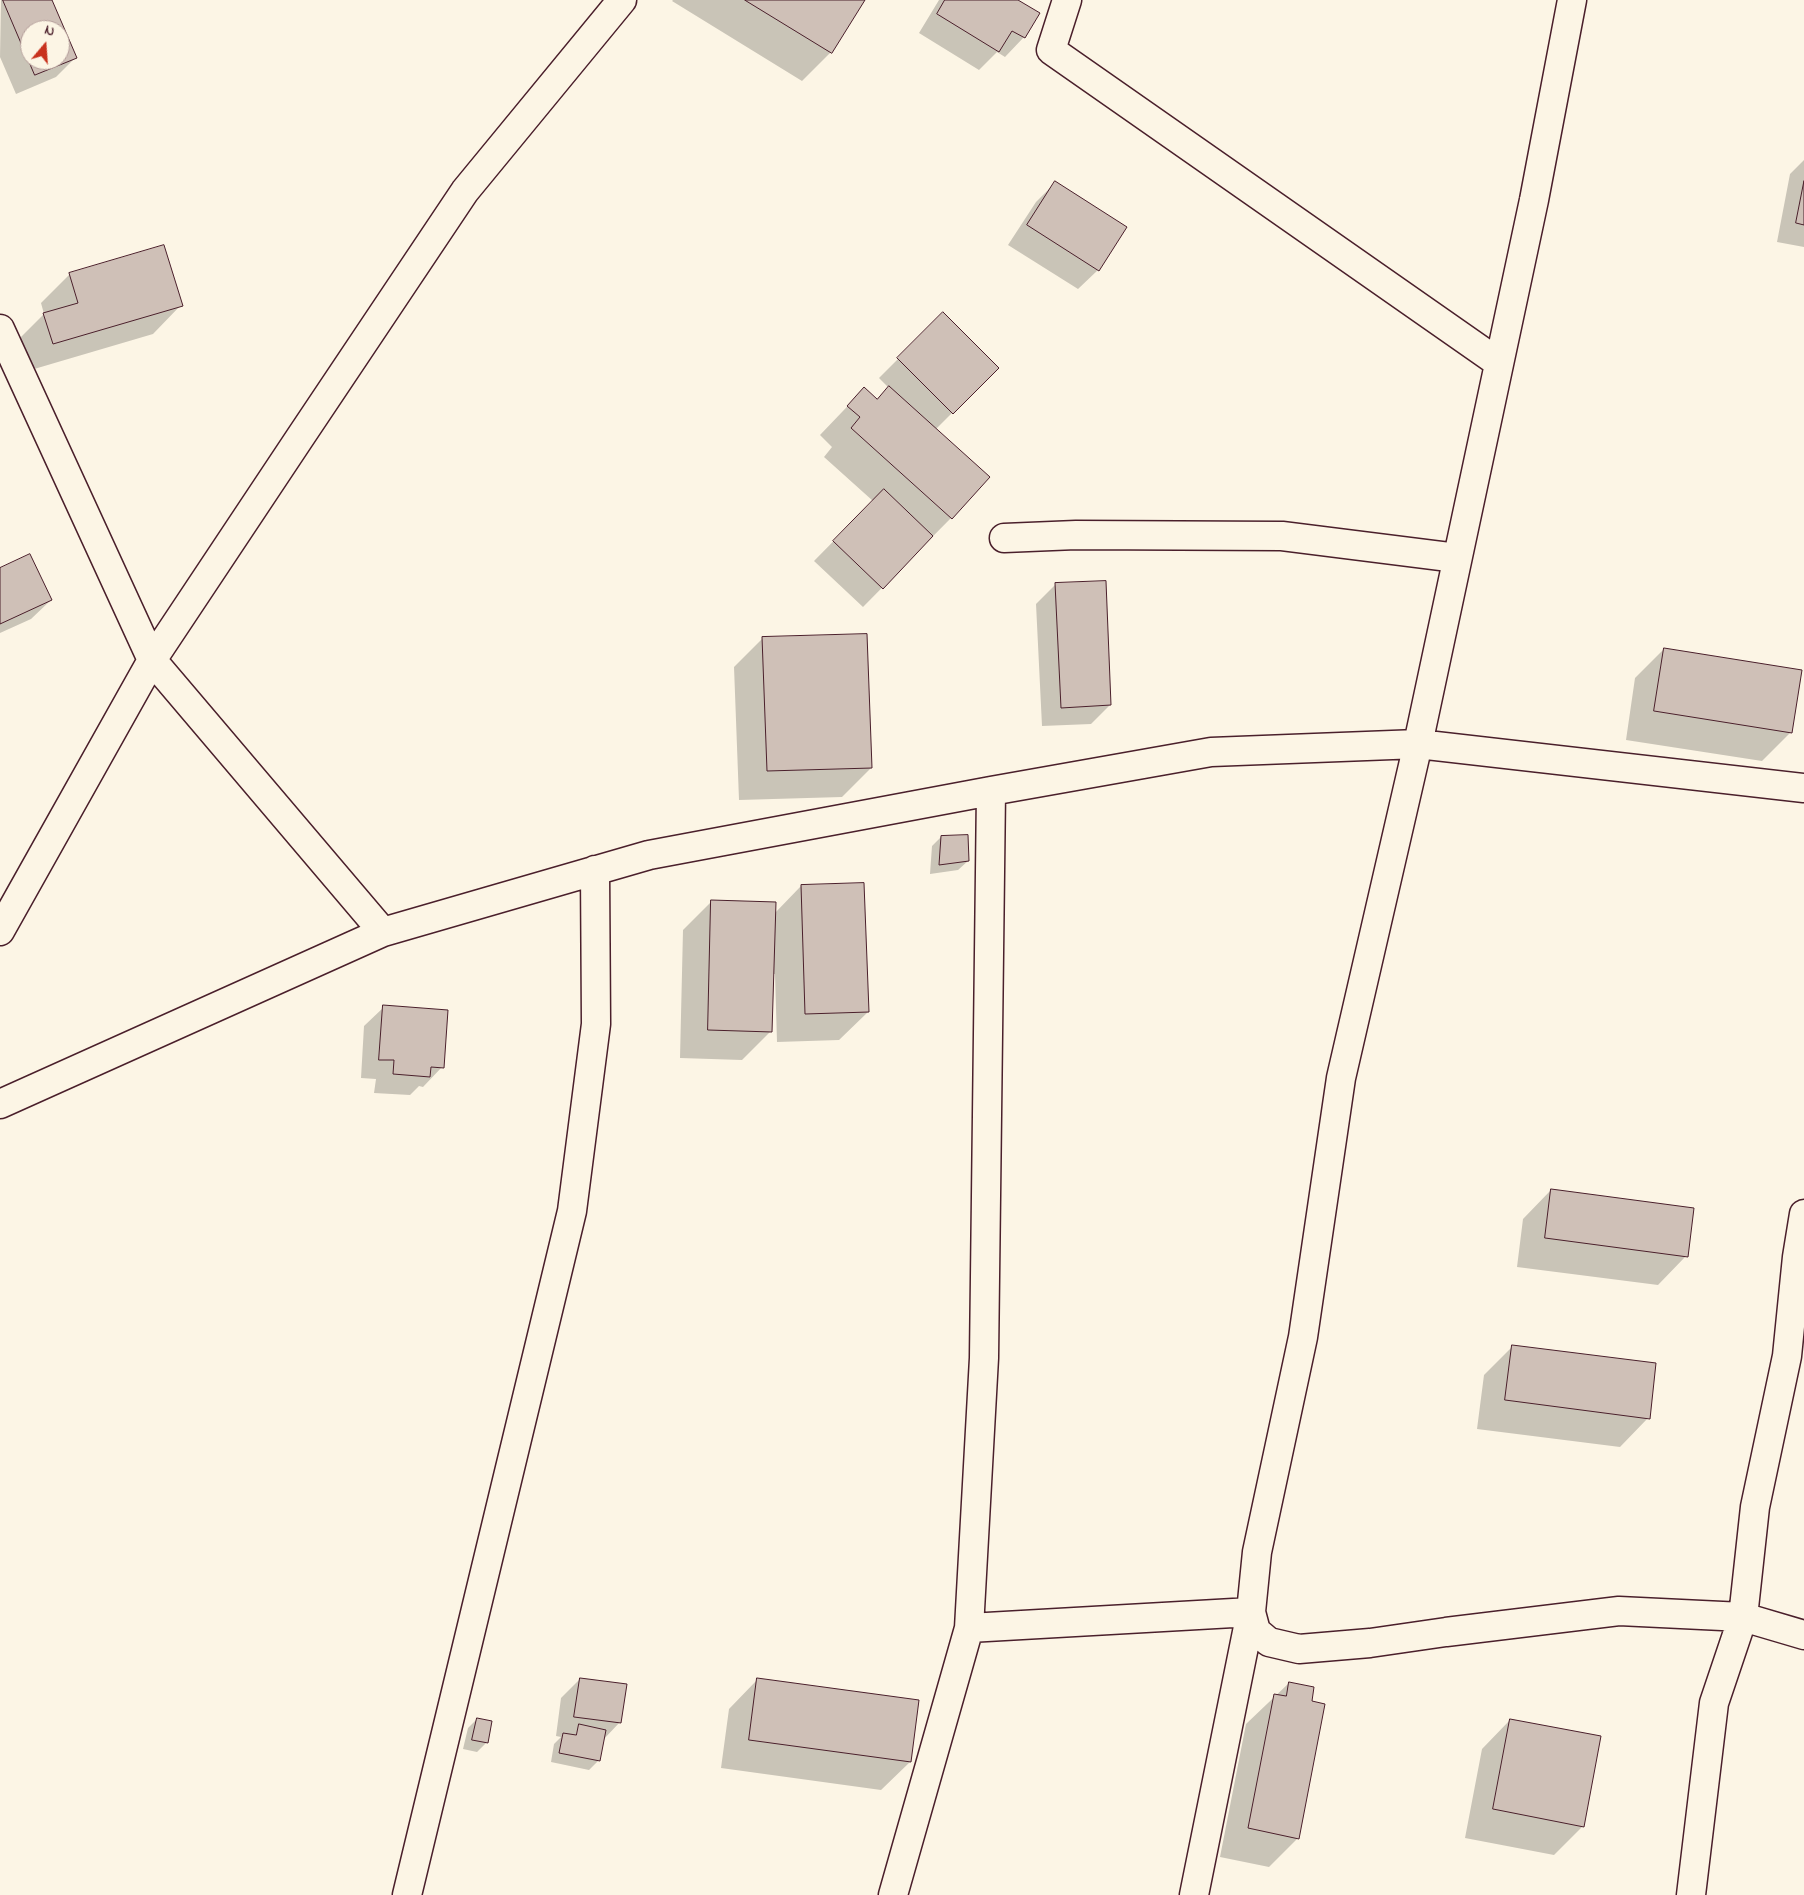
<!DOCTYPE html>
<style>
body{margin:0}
#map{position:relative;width:1804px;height:1895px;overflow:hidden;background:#fcf5e5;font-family:"Indie Flower",sans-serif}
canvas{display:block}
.north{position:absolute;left:20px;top:20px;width:50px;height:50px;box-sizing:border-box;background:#fcf5e5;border:1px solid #b59f9b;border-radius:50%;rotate:18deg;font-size:14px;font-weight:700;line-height:20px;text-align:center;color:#4a1f2b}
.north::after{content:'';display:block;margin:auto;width:18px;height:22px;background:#c8321e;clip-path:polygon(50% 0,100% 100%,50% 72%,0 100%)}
</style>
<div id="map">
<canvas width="1804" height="1895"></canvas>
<div class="north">N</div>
</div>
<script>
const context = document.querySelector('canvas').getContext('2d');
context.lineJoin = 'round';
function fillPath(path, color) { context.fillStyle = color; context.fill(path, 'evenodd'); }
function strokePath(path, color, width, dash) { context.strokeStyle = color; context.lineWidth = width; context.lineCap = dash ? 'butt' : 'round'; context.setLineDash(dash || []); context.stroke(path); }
const shadow = new Path2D(`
 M1,0H50L75,58L56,77L16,94L0,57ZM30,30H60V60H30Z
 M673,0H863L831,52L802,81L672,1Z
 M939,0H1016L1024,37L1005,57L997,52L979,70L919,33Z
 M1804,160V247L1777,242L1790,174Z
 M1055,183L1098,270L1078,289L1008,245L1036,202Z
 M70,274L181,305L153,334L24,372L15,343L44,314L41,303Z
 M943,314L997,368L935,430L951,518L863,607L814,561L873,501L824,457L832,447L820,435L864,389L877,400L889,388L879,378Z
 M0,570L51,600L31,619L0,633Z
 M1056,584L1110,705L1091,724L1042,726L1036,604Z
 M763,638L871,768L842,797L739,800L734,667Z
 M1664,649L1791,732L1762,761L1626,740L1635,678Z
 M941,837L968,861L958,870L930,874L932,846Z
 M801,886L868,1012L839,1040L777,1042L775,974H773L771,1031L742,1060L680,1058L683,930L712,901L774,914Z
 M384,1007L442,1067L423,1087L419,1086L410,1095L374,1093L376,1079L361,1078L364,1026Z
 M1551,1190L1686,1256L1658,1285L1517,1267L1523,1219Z
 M1513,1346L1648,1418L1620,1447L1477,1429L1484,1375Z
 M580,1679L620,1722L603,1740L599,1760L589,1770L551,1762L554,1744L561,1737L556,1736L561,1698Z
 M757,1680L910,1762L881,1790L721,1768L729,1709Z
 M1289,1683L1298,1838L1269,1867L1220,1857L1246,1724Z
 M477,1719L487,1742L477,1752L463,1749L468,1728Z
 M1510,1720L1583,1826L1554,1855L1465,1838L1482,1749Z`);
const building = new Path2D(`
 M3,0H52L77,58L35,75ZM30,30H60V60H30Z
 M745,0H865L832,53Z
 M945,0H1018L1040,13L1025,38L1012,31L999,52L937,14Z
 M1055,181L1127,227L1099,271L1027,225Z
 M1804,181V225L1796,223Z
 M164,245L183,306L53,344L43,313L78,303L69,273Z
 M943,312L999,368L953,414L897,358Z
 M889,386L990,477L952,519L851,428L860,417L847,406L864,387L877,399Z
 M884,489L933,536L883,589L833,541Z
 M30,554L52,600L0,624V568Z
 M1106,581L1111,705L1061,708L1055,583Z
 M867,634L872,768L767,771L762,637Z
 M1664,648L1802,670L1792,733L1654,711Z
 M968,835L969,861L939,865L941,836Z
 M864,883L869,1012L805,1014L801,885Z
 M711,900L776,902L772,1032L708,1030Z
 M383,1005L448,1010L444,1068L431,1067L430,1077L393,1074L394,1060H379Z
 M1551,1189L1694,1208L1688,1257L1545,1238Z
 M1512,1345L1656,1363L1650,1419L1505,1400Z
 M580,1678L627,1684L621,1723L574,1717Z
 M757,1678L919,1700L911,1762L749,1740Z
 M1289,1682L1314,1687L1312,1701L1325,1704L1299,1839L1248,1828L1274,1694L1286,1696Z
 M477,1718L492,1721L488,1743L472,1740Z
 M1510,1719L1601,1736L1584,1827L1493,1809Z
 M579,1724L606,1730L600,1761L559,1753L563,1733L576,1735Z`);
const street = new Path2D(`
 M1067,0L1051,50L1499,363
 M1572,0L1534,200L1418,744L1341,1078L1303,1337L1257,1552L1251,1612L1256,1631L1269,1642L1299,1649L1370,1643L1446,1632L1619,1611L1743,1617L1804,1635
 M0,329L152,660L383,932
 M1004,538L1076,535L1282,536L1457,558
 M0,931L152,660L299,439L465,191L622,0
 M0,1104L383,932L649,855L991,791L1211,752L1418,744L1804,788
 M969,1628L1251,1612L1194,1895
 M407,1895L572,1211L596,1024L595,870
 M893,1895L969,1628L984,1358L991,791
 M1691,1895L1714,1703L1743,1617L1755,1507L1787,1356L1797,1257L1804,1214`);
fillPath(shadow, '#0003');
fillPath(building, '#cfc0b7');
strokePath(building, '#4a1f2b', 1);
strokePath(street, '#4a1f2b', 31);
strokePath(street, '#fcf5e5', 28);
</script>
